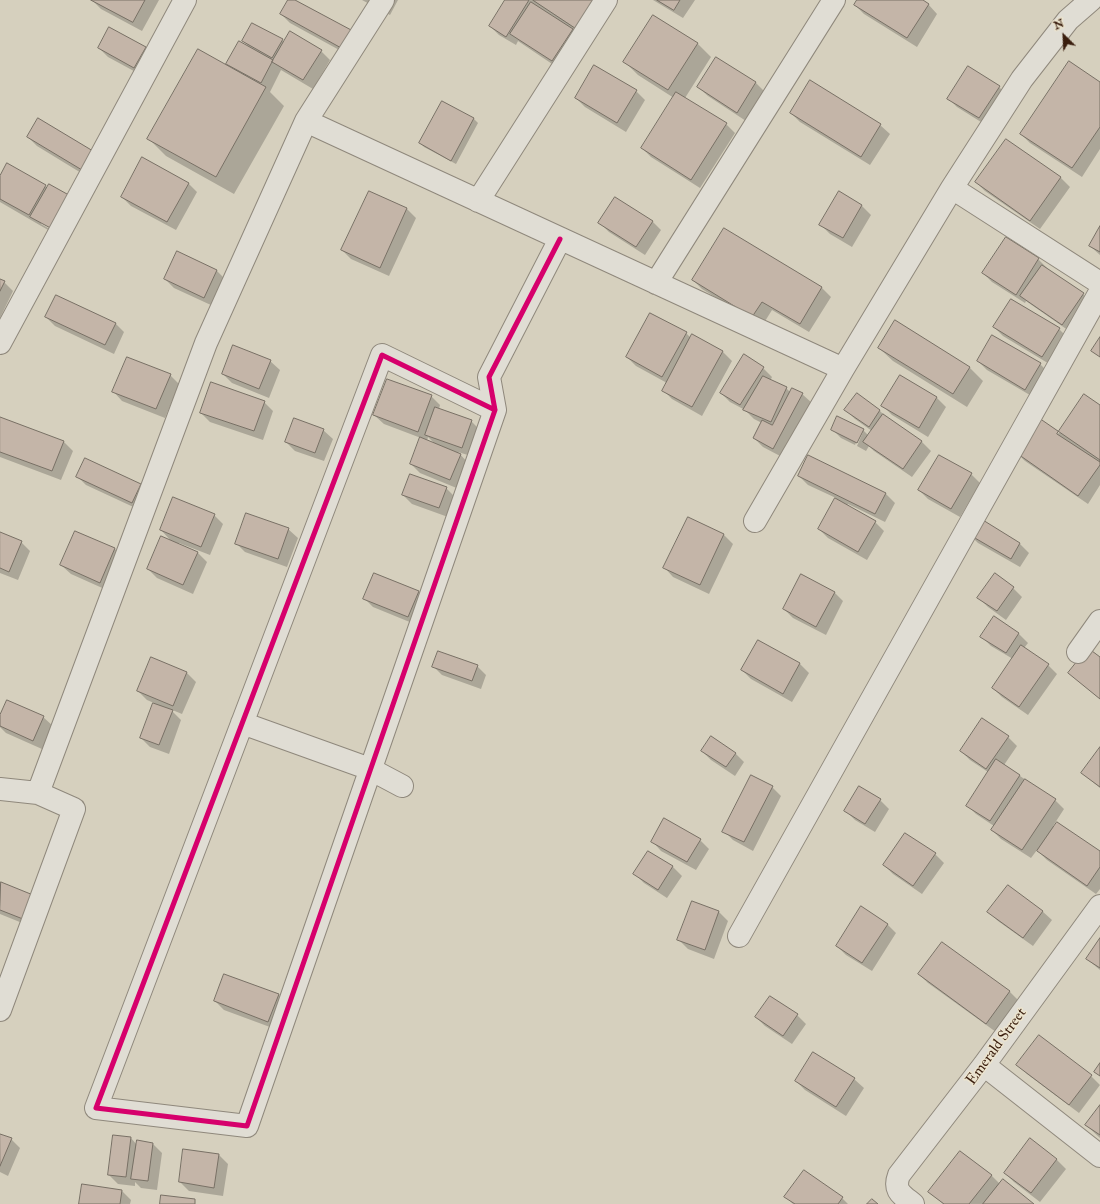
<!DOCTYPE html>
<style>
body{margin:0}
#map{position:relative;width:1100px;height:1204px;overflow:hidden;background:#d6d0be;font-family:"IM FELL Double Pica",serif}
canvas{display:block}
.north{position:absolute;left:1044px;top:16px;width:40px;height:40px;-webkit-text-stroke:3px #ece4ce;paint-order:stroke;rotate:336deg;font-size:11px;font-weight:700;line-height:16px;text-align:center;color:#3a1e0e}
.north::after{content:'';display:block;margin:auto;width:14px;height:18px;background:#3a1e0e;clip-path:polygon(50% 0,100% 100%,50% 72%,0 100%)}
</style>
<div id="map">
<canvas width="1100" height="1204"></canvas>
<div class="north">N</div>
</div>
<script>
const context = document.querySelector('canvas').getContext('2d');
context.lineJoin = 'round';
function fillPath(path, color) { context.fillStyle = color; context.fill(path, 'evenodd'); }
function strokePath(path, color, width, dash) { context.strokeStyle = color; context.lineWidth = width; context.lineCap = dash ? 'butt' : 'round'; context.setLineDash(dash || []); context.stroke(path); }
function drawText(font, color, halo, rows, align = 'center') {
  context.font = font + ' "IM FELL Double Pica",serif'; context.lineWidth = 3; context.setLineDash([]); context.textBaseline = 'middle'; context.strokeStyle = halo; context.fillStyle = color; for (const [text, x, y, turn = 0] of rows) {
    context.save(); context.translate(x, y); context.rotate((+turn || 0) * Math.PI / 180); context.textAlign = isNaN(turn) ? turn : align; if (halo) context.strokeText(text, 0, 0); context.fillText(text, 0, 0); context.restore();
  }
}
const shadow = new Path2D(`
 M92,0H159L142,31L101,9Z
 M289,0H293L352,57L290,23L281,14Z
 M362,0H398L390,15Z
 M506,0H602L561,70L518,41L516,45L499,35L490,26Z
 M653,0H695L683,18Z
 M858,0H921L928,4L937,14L917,47L864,14L855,5Z
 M282,40L285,43L321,51L330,60L313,89L281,70L270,92L284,106L234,194L166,156L148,138L233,69L227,63L248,46L243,41Z
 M697,43L711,57L685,98L726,124L735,133L700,188L651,157L642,148L674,98L638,75L624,61Z
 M99,48H146L155,57L143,76L108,57Z
 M717,59L756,83L765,92L746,121L708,96L698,87Z
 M811,82L880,125L890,134L870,165L800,122L791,113Z
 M1100,83V149L1082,177L1030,143L1021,134Z
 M999,87L1008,96L989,127L957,107L948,98Z
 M636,91L645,100L626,132L585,107L576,98Z
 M442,102L474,119L478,123L456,164L424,147L420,143Z
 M39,119L91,179L37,146L28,137Z
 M1006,140L1061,178L1070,187L1040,229L985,191L976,182Z
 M7,165L48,188L67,241L0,202V178ZM41,222L63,234L62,236L41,224Z
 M188,183L197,192L176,230L131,206L122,197Z
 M369,192L407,209L416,218L389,276L351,259L342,250Z
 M862,206L871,215L852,247L830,234L821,225Z
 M652,221L661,230L645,255L609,232L600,223Z
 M1100,228V255L1090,246Z
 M724,229L822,288L831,297L809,332L772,310L762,326L702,289L693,280Z
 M1006,239L1038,259L1047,268V269L1083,294L1092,303L1072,333L1026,301L1025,303L992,282L983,273Z
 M178,252L217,271L226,280L213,306L174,288L165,279Z
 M0,280L4,282L13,291L0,318Z
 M46,317L115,323L124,332L114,354L55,326Z
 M994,327L1059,329L1068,338L1051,365L1003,336Z
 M686,333L691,338L693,336L723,352L732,361L702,416L672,399L663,390L667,383L636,366L627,357Z
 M879,348L969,367L983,381L967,407L893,361Z
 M270,361L280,370L269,398L232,383L223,374Z
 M978,361L1040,364L1049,373L1035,398L987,370Z
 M763,368L772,377L770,381L786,388L790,392L792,389L802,394L812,403L782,457L763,447L754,438L762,423L754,419L745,410L730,402L721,393Z
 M170,375L179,384L165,418L122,401L113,391Z
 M901,377L937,398L946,407L928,437L892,415L883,406Z
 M857,395L880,411L888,419L922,442L931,451L912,477L874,451L869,446L866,451L857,446L863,432H861L855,445L841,438L832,429L863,430L869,436L872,431L855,419L846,410Z
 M431,396L440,405L439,409L471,421L480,430L471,456L458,452L469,464L459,489L420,473L411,464L421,438L384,424L374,415ZM428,437L436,445L427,441Z
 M264,402L273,411L263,440L210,422L201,413Z
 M1100,406V485L1088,504L1025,461L1016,452L1059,433Z
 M0,418L64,442L73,451L61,480L0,457Z
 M323,430L333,439L324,461L295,451L286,442Z
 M971,474L980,483L960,517L928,499L919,490Z
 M77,476L140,485L149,494L142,511L86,485Z
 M799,476L885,493L895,503L885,522L848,504L847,506L875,522L884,531L867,560L828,538L819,529L836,498L808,485Z
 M446,488L455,497L448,517L412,504L403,495Z
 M214,515L223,524L210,555L179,543V545L198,553L207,562L193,594L157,578L148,569L172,542L161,530Z
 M689,518L724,535L733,544L709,594L673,577L664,567Z
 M978,519L1020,544L1029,553L1020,567L978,543L969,534Z
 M288,529L298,538L287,567L245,552L236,543Z
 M0,533L21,542L30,551L18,580L0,573Z
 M115,549L124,558L109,591L71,574L61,565Z
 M1013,588L1022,597L1006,620L988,607L979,598Z
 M418,592L428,601L417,625L373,607L364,598Z
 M834,592L843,601L826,635L793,618L784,609Z
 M1019,634L1028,643L1024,648L1048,665L1057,674L1028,715L1002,697L993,688L1013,659L991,646L982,637Z
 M758,641L800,664L809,673L792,702L751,679L742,670Z
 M151,659L187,673L196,682L182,714L170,709L181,720L169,754L150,747L141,738L154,703L147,700L138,691Z
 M1100,659V699L1069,673Z
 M433,666H477L486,675L481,689L442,675Z
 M43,717L53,726L42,749L6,733L0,727V718Z
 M1008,737L1017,746L1004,765L1055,800L1064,809L1053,826L1100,852V889L1096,894L1047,860L1037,850L1031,858L1001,839L992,830L994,826L976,814L967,805L988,772L970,760L961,751Z
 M1100,748V788L1082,773Z
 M702,751L735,753L744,762L735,776L711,760Z
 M772,787L781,796L753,851L733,840L724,831Z
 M880,800L889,809L875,832L855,820L846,811Z
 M700,840L709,849L696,870L661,851L652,841Z
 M649,852L673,867L682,876L667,898L644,883L635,874Z
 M935,854L944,863L922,894L893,874L884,865Z
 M1,884L37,929L0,914V887Z
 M692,902L719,912L728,921L714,959L688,949L679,940Z
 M1042,911L1052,920L1033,946L998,921L989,912Z
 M887,924L896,933L872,971L846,955L837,946Z
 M1100,940V970L1087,959Z
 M942,943L1010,992L1019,1001L996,1032L928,983L919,974Z
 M225,975L279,995L288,1004L278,1030L224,1010L215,1001Z
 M797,1015L806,1024L792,1044L765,1026L756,1017Z
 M814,1053L854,1079L864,1088L846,1116L805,1090L796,1081Z
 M1018,1065L1091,1076L1100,1085L1079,1113L1027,1074Z
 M1100,1106V1138L1086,1125Z
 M0,1135L11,1139L20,1148L8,1176L0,1172Z
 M131,1138L137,1145L138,1142L153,1144L162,1153L157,1190L141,1188L135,1182V1186L118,1184L109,1175Z
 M1030,1140L1057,1160L1066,1169L1040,1202L1014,1182L1005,1173Z
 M219,1155L228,1164L223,1196L189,1191L180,1182Z
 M991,1175L1000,1184L1033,1204H943L930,1192Z
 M122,1191L131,1200L130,1204H80Z
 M786,1197L842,1198L848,1204H793Z`);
const building = new Path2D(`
 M91,0H145L133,22Z
 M288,0H295L353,31L343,49L280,14Z
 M505,0H529L506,37L489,26Z
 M533,0H596L577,29Z
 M657,0H680L674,10Z
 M857,0H923L929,4L907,38L854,5Z
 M531,2L573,29L552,61L510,34Z
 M653,15L698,43L668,90L623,62Z
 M252,23L283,39L272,58L242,41Z
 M109,27L146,47L134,68L98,48Z
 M290,31L322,50L303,80L272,62Z
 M239,41L273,60L261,83L226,64Z
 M198,49L266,87L216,177L147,139Z
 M716,57L756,82L737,113L697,87Z
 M1069,61L1100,82V127L1072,168L1020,134Z
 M594,65L637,90L617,123L575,98Z
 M968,66L1000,86L979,118L947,99Z
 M810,80L881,124L861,157L790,113Z
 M676,92L727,123L691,180L641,148Z
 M442,101L474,118L451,161L419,143Z
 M38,118L93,151L82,170L27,137Z
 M1006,139L1061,177L1030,221L975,182Z
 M142,157L189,183L167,222L121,197Z
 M7,163L46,185L29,215L0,199V176Z
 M49,184L76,199L58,232L30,217Z
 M369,191L407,208L380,268L341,250Z
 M839,191L862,205L843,238L819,225Z
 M615,197L653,221L636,247L598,223Z
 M1100,226V252L1089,246Z
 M724,228L822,287L800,324L762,302L752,317L692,280Z
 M1006,237L1039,258L1016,295L982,273Z
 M177,251L217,270L204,298L164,279Z
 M1042,265L1084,293L1062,325L1020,296Z
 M0,279L5,281L0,291Z
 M56,295L116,323L105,345L45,317Z
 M1011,299L1060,328L1042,357L993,327Z
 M650,313L687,332L662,377L626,357Z
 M895,320L970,367L953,394L878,348Z
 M692,334L723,351L692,407L662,391Z
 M992,335L1041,363L1025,390L977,361Z
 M1100,337V357L1091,351Z
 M233,345L271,360L259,389L222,374Z
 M744,354L764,367L740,405L720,393Z
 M127,357L171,374L156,409L112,392Z
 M900,375L937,397L919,428L881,406Z
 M763,376L787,387L771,422L743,410Z
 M387,379L432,395L418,432L373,415Z
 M211,382L265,401L254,431L200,413Z
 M792,388L803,393L773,449L753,438L762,420L772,425Z
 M857,393L880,410L869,427L844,410Z
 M1084,394L1100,405V462L1057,434Z
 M435,407L472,420L462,448L425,435Z
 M883,414L922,441L903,469L863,442Z
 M837,416L864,429L857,443L831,430Z
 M0,417L64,441L52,471L0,452Z
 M294,418L324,429L315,453L285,442Z
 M1039,418L1100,460V465L1078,496L1015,452Z
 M420,437L461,454L450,480L410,464Z
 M808,455L886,493L875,514L798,476Z
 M939,455L972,473L951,509L918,490Z
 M85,458L141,484L132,503L76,477Z
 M410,474L447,487L439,508L402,495Z
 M173,497L215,514L201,547L160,530Z
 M835,498L876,521L858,552L818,529Z
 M246,513L289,528L278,559L235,544Z
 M688,517L724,534L700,585L663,568Z
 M978,517L1020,543L1011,559L968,534Z
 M75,531L115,548L100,583L60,565Z
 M0,532L22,541L9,572L0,568Z
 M161,536L198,552L183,585L147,569Z
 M374,573L419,591L408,617L363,599Z
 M995,573L1014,587L997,611L977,598Z
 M801,574L835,592L816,627L783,609Z
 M994,616L1019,633L1006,653L980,637Z
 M758,640L800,663L783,694L741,670Z
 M1021,645L1049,664L1019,707L992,688Z
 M1088,648L1100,657V699L1068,673Z
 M438,651L478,665L472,681L432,667Z
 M151,657L187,672L173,706L137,691Z
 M7,700L44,716L33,741L0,726V715Z
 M153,703L173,710L159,745L140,738Z
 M982,718L1009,736L986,769L960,751Z
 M711,736L736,753L726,767L701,751Z
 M1100,747V787L1081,773Z
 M996,759L1020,775L990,821L966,806Z
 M751,775L773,786L744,842L722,832Z
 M1025,779L1056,799L1022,850L991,830Z
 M859,786L881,799L865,824L844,811Z
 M664,818L701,839L687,862L651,842Z
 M1057,822L1100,851V867L1087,886L1037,851Z
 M905,833L936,853L913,886L883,865Z
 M648,851L673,866L658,890L633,874Z
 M1,882L38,897L28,921L0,910Z
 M1008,885L1043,911L1023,938L987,912Z
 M692,901L719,911L705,950L677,940Z
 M861,906L888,924L862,963L836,946Z
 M1100,938V968L1086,959Z
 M942,942L1010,991L986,1024L918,974Z
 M224,974L279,994L268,1022L214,1001Z
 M770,996L798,1014L783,1036L755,1017Z
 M1039,1035L1092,1075L1069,1105L1016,1065Z
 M813,1052L855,1078L836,1107L795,1081Z
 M1100,1063V1076L1094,1072Z
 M1100,1105V1135L1085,1125Z
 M0,1134L12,1138L0,1166Z
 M113,1135L131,1137L126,1177L108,1175Z
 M1030,1138L1057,1159L1031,1193L1004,1173Z
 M137,1140L153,1143L148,1181L131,1179Z
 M183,1149L219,1154L214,1188L179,1182Z
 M960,1151L992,1175L969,1204H944L928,1192Z
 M804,1170L843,1197L838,1204H795L784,1197Z
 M1003,1179L1034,1204H983Z
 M82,1184L122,1190L120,1204H79Z
 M161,1195L195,1199V1204H160Z
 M872,1199L878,1204H867Z`);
const street = new Path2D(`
 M306,121L843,369
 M952,188L1100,283
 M478,201L606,0
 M656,283L834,0
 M0,343L185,0
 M495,410L382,355L96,1108L247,1126L495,410L489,377L560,239
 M755,521L843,369L952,188L1022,79L1068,20L1091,0
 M1078,652L1100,621
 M242,723L370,769L402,786
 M0,789L38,793L74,809L0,1010
 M38,793L206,343L306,121L383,0
 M739,936L1100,292
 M984,1065L1100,1156
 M913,1204C902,1195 893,1191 899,1175L984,1065L1100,906`);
const cycleway = new Path2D(`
 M495,410L382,355L96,1108L247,1126L495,410L489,377L560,239`);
const streetNames = [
 ["Emerald Street",997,1047,-54]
];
fillPath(shadow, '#0003');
fillPath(building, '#c4b5a8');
strokePath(building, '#787065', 1);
strokePath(street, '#8f887c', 24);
strokePath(street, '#e0ddd4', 22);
strokePath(cycleway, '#d6006c', 5);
drawText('15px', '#3a1e0e', '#ece4ce', streetNames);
</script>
